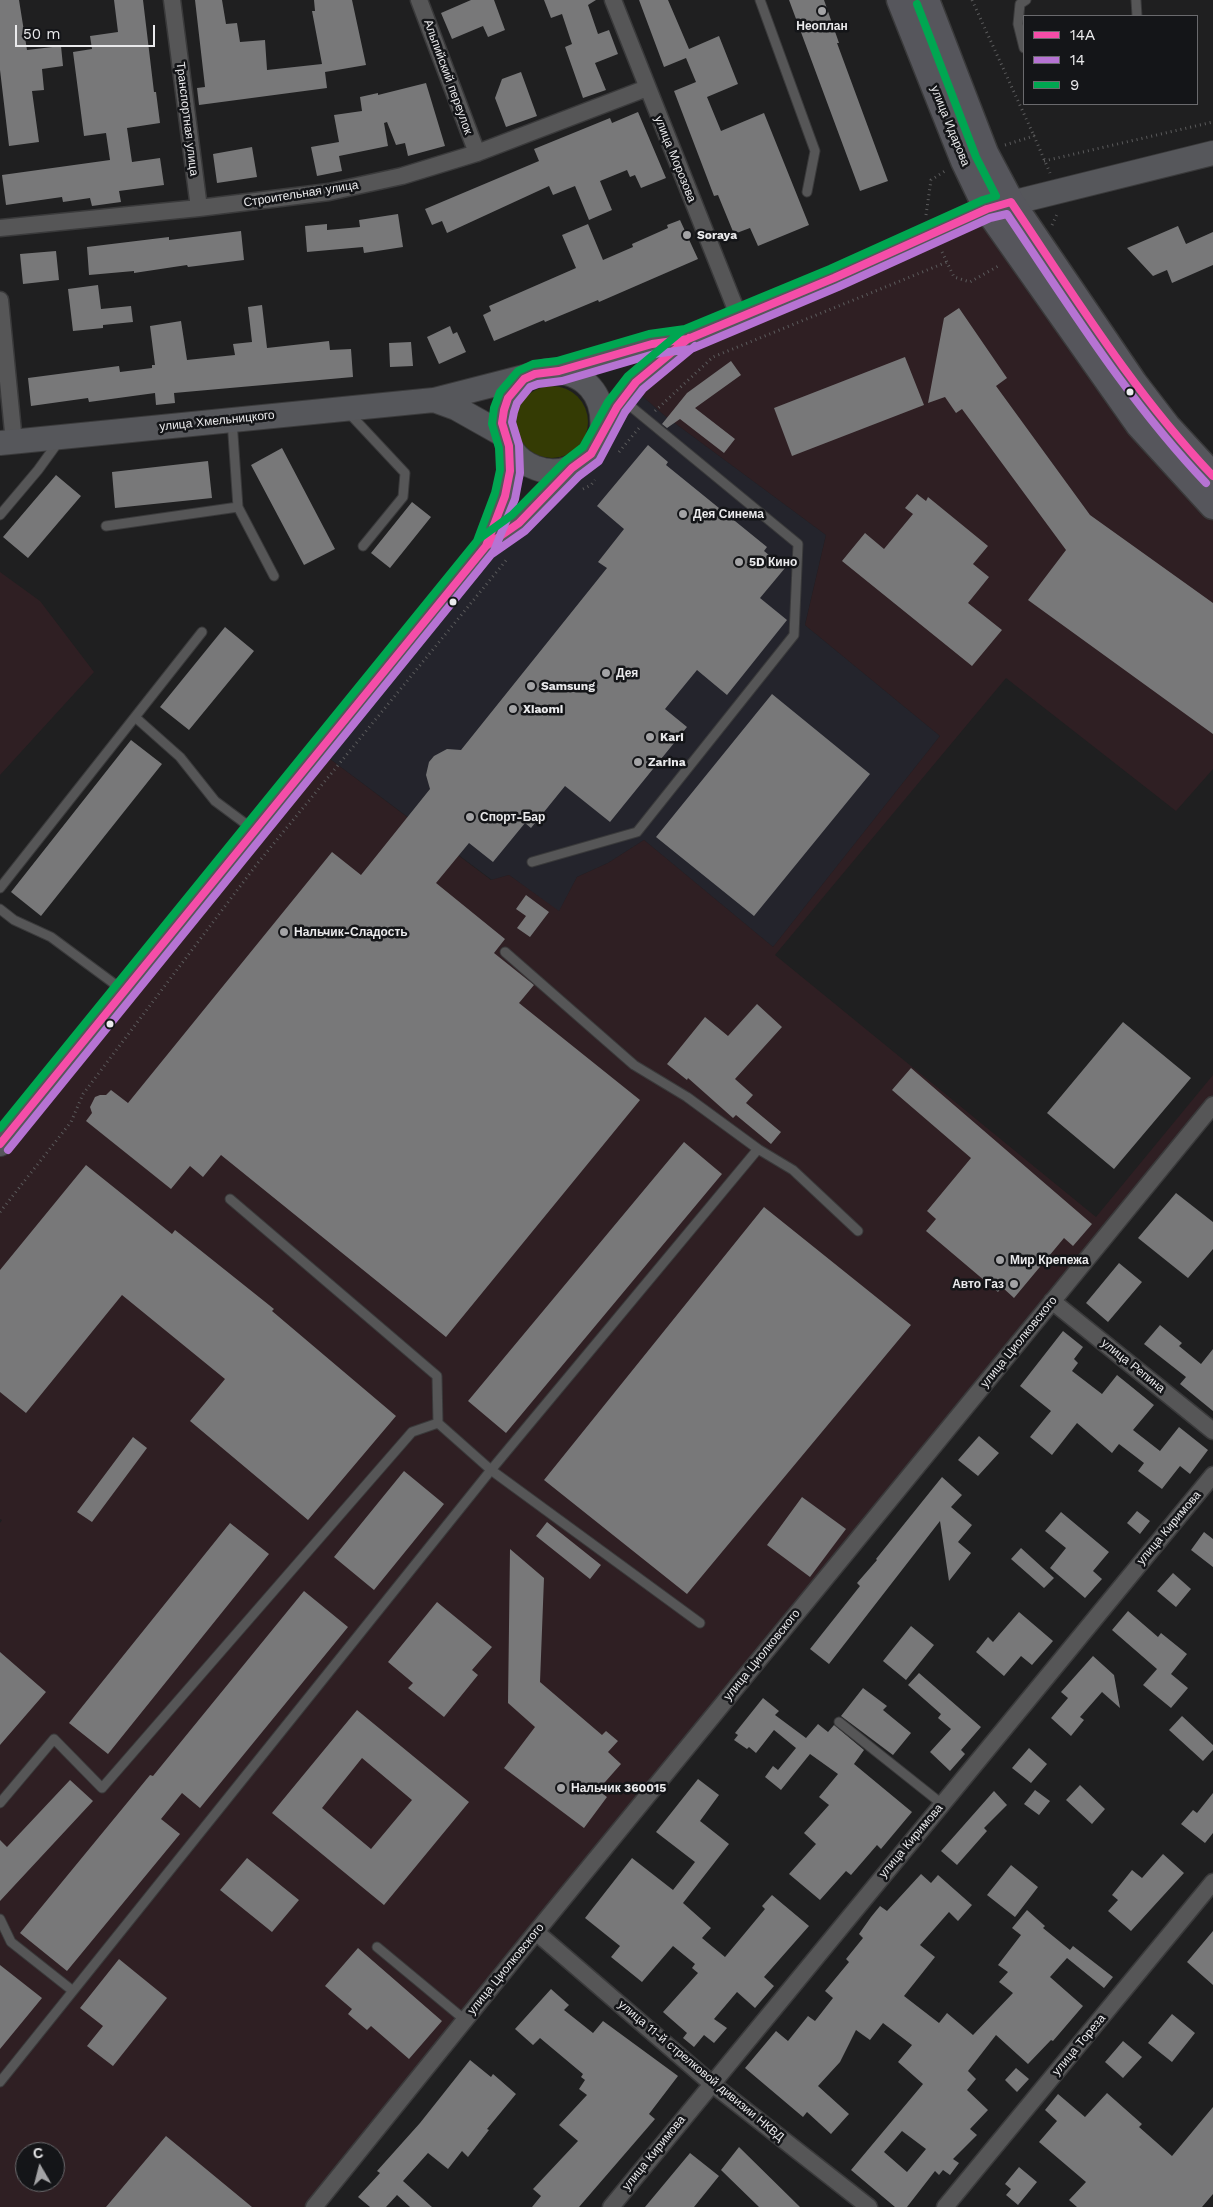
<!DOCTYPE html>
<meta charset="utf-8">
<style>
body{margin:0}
#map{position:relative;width:1213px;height:2207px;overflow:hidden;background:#1f1f20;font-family:"Work Sans",sans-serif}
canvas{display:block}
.legend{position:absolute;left:1023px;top:15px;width:175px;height:90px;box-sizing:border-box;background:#141518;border:1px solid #6a6a6d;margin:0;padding:6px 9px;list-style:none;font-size:15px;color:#eaeaec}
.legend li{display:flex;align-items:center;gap:10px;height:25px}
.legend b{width:25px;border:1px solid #6a6a6d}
.north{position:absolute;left:15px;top:2142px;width:50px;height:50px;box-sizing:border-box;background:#141518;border:1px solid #6a6a6d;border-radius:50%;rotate:352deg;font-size:14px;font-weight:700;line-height:20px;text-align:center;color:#eaeaec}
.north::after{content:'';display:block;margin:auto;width:18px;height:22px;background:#a3a3a5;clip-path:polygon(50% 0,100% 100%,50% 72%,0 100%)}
.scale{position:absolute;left:15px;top:25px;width:140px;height:22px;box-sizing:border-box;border:2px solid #eaeaec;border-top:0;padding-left:6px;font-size:15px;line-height:18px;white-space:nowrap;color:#eaeaec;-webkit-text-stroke:4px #141518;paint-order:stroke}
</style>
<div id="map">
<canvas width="1213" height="2207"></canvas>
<ul class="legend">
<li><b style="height:6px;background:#f54da8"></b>14А</li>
<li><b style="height:6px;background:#b673d3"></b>14</li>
<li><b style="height:6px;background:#00a651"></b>9</li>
</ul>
<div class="north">С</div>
<div class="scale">50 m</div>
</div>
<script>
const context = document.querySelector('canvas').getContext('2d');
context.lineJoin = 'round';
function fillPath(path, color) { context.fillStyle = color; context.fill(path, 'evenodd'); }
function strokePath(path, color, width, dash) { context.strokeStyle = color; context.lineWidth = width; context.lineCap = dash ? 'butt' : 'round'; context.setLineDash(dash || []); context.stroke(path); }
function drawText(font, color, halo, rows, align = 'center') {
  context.font = font + ' "Work Sans",sans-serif'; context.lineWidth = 5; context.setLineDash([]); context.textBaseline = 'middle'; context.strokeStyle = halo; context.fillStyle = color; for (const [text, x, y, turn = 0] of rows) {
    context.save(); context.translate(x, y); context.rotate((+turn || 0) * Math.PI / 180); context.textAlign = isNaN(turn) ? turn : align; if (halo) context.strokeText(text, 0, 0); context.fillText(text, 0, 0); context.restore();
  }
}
const built = new Path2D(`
 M632,387L664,415L826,535L805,625L940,736L773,947L644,840L608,863L577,877L559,912L509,875L492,880L318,750L519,523Z`);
const industrial = new Path2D(`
 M987,209L1213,506V769L1176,811L1006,678L775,955L1096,1217L1213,1075V1105L314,2207H0V1523L2,1520L0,1519V1144L318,750L491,880L509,875L559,911L577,877L608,863L644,840L773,947L940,736L805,625L826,535L664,415L632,387L650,369ZM25,2152H55V2182H25Z
 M0,572L40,601L94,672L0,775Z`);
const green = new Path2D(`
 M516 422a36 36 0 1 1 72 0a36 36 0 1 1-72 0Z`);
const building = new Path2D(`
 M0,0H19L27,50L61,46L63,66L42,69L44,90L32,91L39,142L9,146L0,70Z
 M114,0H143L154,92H156L160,123L127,128L132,162L160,158L164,185L119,191L121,202L92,206L90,198L63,202L62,197L6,205L2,175L110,160L106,133L84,136L73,52L92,49L90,36L118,32Z
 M195,0H222L226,24L237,23L240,42L265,40L267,70L322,64L312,11H315L314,0H352L366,65L325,72L327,88L199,105L197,88L205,87Z
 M471,0H494L505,30L488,37L483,26L452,39L441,13Z
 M544,0H596L588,5L598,34L609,30L618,54L595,63L606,90L583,98L565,47L572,44L562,14L551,18Z
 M639,0H668L689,49L719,36L738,84L707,97L721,131L764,113L809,225L758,246L750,228L734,234L718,195L714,196L674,91L696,82L686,58L664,67Z
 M789,0H824L839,43H837L888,181L860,191Z
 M521,72L537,116L506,127L495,98L502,79Z
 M426,83L445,146L408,156L405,143L396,145L387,122L384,123L388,146L339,156L342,171L317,176L311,147L339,142L334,115L362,111L360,97L378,93V95Z
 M638,112L666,178L641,188L635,175L630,177L627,170L600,181L612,210L589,220L575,186L553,195L549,186L447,233L442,221L432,225L425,209L539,161L534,149L610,118L612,123Z
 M252,147L257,177L217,183L213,154Z
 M398,214L403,247L364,253L363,247L307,252L305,226L327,224V230L360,227L359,220Z
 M680,220L698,259L599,302L598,300L545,322L544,320L494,341L483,315L491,311L489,306L576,268L562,235L588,224L603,260L633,247L632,244L668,228L667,225Z
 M1178,226L1186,244L1213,232V265L1172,283L1167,270L1153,276L1127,248Z
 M241,231L244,260L188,267L187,265L134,273V271L89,275L87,247L169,237V240Z
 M56,251L59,280L23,284L20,254Z
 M98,285L101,309L131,306L133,322L103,325V328L73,331L68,289Z
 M262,305L267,348L329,341L330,350L351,349L353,377L174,393L175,403L156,405L155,393L89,402L88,398L31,406L28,378L119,366L120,372L152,368V365H155L150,326L181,321L187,360L235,355L233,344L252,342L248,307Z
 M959,308L1007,378L996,386L1090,515L1213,603V734L1028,600L1066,550L962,409L956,413L945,397L928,403L944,318Z
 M450,326L453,334L457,332L466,352L439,364L427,337Z
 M411,342L413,366L390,367L389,343Z
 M905,357L924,405L792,456L774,408Z
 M731,361L741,375L695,408L735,439L724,453L680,419L667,428L662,424L687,393Z
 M648,445L668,462L666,465L767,547L764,551L785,568L760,598L787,620L727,695L697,670L665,709L687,727L610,822L565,786L531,828L525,823L493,862L469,843L436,883L505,939L494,953L534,985L519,1003L640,1100L446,1337L221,1155L203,1177L190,1166L171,1189L86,1121L92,1113L90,1107L95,1097L100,1095H106L111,1090L128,1103L332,852L361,875L430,789L426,775L429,762L434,756L447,749L461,750L607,568L598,562L624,529L597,506Z
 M282,448L335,549L304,565L251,465Z
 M208,461L212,498L115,508L112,472Z
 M56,475L81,496L28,558L3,537Z
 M917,494L926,501L928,497L988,546L973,564L989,577L968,603L1002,630L972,666L842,561L865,533L884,549L913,514L905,508Z
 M412,502L431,517L390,568L371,553Z
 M225,627L254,651L189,730L160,707Z
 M772,694L870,774L754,916L656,837Z
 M131,740L162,764L41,916L11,892Z
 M526,895L549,912L530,937L517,928L526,916L516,909Z
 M757,1004L782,1027L735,1079L753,1095L746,1103L781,1132L771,1144L736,1115L733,1118L688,1078L687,1080L667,1064L705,1017L728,1036Z
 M1123,1022L1191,1078L1114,1169L1047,1113Z
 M911,1068L1092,1224L1073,1246L1064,1238L1014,1298L1002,1287L998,1292L926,1231L936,1219L927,1211L971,1158L892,1090Z
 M684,1142L722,1174L506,1433L468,1401Z
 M86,1165L172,1234L175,1230L274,1309L272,1311L396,1416L308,1520L190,1421L225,1379L122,1295L26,1413L0,1392V1270Z
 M1176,1193L1213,1222V1249L1188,1278L1138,1238Z
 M764,1207L911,1325L687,1594L544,1480Z
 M1119,1263L1142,1282L1108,1322L1086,1303Z
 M1160,1325L1182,1343L1179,1346L1201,1364L1213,1349V1411L1180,1384L1186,1377L1144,1344Z
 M1063,1331L1083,1347L1074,1359L1078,1363L1072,1371L1102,1394L1117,1375L1154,1405L1133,1430L1160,1451L1179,1427L1208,1450L1190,1474L1180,1466L1162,1489L1138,1471L1144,1463L1119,1444L1112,1453L1077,1423L1052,1455L1030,1437L1051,1411L1020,1386Z
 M979,1436L999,1453L978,1476L958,1460Z
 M133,1437L147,1448L92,1522L77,1512Z
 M404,1471L444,1504L374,1590L334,1557Z
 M942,1477L962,1495L951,1507L972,1525L958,1542L971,1553L949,1581L940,1521L829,1664L810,1649L860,1586L857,1583L877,1560L876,1559Z
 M802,1497L846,1529L810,1577L767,1545Z
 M1137,1511L1150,1521L1140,1534L1127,1523Z
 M1061,1512L1109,1552L1093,1571L1102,1579L1085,1598L1050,1568L1066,1548L1045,1531Z
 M547,1522L601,1565L590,1579L536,1536Z
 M230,1523L269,1554L108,1754L69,1723Z
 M1204,1532L1213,1539V1567L1191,1550Z
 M1021,1548L1054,1578L1044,1588L1011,1559Z
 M510,1549L544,1578L540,1682L602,1735L606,1731L618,1741L608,1752L621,1764L598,1790L607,1797L584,1828L504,1768L535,1727L508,1703Z
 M1173,1573L1191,1589L1176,1607L1157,1591Z
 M304,1591L348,1627L200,1808L182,1793L161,1819L180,1834L67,1971L20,1933L150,1775L153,1776Z
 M437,1602L492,1647L472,1670L478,1675L444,1717L408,1688L413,1683L388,1662Z
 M1128,1611L1158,1637L1161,1633L1187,1654L1171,1674L1188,1688L1171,1708L1143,1685L1157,1669L1112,1630Z
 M1019,1612L1053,1641L1032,1665L1021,1656L1004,1676L976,1652L988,1637L993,1642Z
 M911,1626L934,1645L906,1680L883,1661Z
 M0,1652L46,1692L0,1745Z
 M1093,1656L1114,1675L1120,1708L1102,1692L1080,1717L1084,1720L1071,1736L1051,1718L1068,1698L1061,1692Z
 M919,1673L981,1727L961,1750L965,1754L950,1771L930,1752L951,1729L938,1718L941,1714L908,1685Z
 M863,1688L887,1706L883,1710L911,1733L893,1755L841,1716Z
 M763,1698L779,1711L775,1715L806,1738L818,1724L828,1732L834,1725L864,1750L854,1764L912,1812L881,1849L877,1845L851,1875L846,1871L820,1900L789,1874L816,1844L804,1833L829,1805L819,1797L838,1774L810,1754L781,1790L765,1777L773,1766L778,1770L796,1748L774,1730L756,1753L749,1747L747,1749L734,1740L738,1735L735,1733Z
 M357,1710L469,1802L384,1905L272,1813ZM362,1758L412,1800L371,1849L322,1808Z
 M1182,1716L1213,1745V1750L1203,1761L1169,1730Z
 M1029,1748L1047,1764L1031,1783L1012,1768Z
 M698,1779L719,1795L700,1821L729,1844L683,1903L711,1928L702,1938L725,1957L765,1909L762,1906L772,1895L809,1926L764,1977L774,1986L755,2008L737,1992L714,2019L727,2028L714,2043L704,2035L694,2047L683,2038L687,2033L663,2012L698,1973L692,1968L695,1964L673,1946L642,1982L611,1957L620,1946L585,1918L632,1858L673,1890L695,1862L656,1832Z
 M70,1780L93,1801L0,1901V1840L7,1847Z
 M1080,1785L1105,1809L1092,1824L1066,1800Z
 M1035,1790L1050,1801L1039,1815L1024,1804Z
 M994,1791L1007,1805L984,1828L987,1831L957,1865L941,1851Z
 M1213,1793V1833L1205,1843L1181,1824L1193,1810L1197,1813Z
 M1163,1854L1184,1873L1131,1931L1108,1911L1118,1900L1112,1895L1132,1870L1142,1878Z
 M247,1858L299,1900L272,1932L220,1890Z
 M1011,1865L1038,1887L1015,1917L987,1895Z
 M921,1874L931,1883L938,1875L972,1905L958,1921L949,1912L920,1945L935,1957L904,1996L939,2023L947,2013L973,2035L1013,1993L999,1982L1008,1972L998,1965L1021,1935L1012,1928L1027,1910L1045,1926L1043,1928L1070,1950L1073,1946L1113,1977L1104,1988L1067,1958L1050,1977L1083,2006L1053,2041L1051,2040L1028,2064L996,2035L968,2071L976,2079L967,2090L988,2110L970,2129L977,2135L953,2159L959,2163L950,2175L943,2170L939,2175L935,2171L907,2207H895L851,2170L923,2084L898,2062L912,2045L883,2023L870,2040L856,2030L840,2062L818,2086L849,2114L831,2134L807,2112L803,2117L745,2068L776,2031L788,2041L808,2016L815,2021L833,1998L825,1991L849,1962L846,1959L863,1938L859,1934L871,1917L880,1906L887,1911ZM902,2131L926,2149L907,2172L884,2152Z
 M1213,1931V1985L1187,1962Z
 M358,1948L442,2021L409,2059L371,2026L367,2030L348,2014L352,2009L325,1986Z
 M119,1959L167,1998L113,2066L87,2046L103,2026L80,2008Z
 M0,1965L42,1998L0,2049Z
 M551,1989L569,2005L564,2010L593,2033L603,2021L678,2076L649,2114L655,2119L579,2207H532L541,2196L533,2189L578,2141L559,2125L587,2095L579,2089L585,2080L581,2077L583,2074L540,2038L533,2045L515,2029Z
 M1172,2014L1195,2033L1172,2062L1148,2043Z
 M1123,2041L1142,2057L1123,2078L1105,2062Z
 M470,2060L491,2077L493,2074L516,2094L487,2129L489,2130L468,2157L462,2151L448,2169L428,2153L403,2181L432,2207H410L397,2195L386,2207H370L358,2197L380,2173L377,2171L420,2123Z
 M1016,2068L1029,2079L1017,2092L1005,2080Z
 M1107,2093L1142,2124L1139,2127L1172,2156L1213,2107V2194L1202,2207H1077L1069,2200L1086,2182L1039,2142L1057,2121L1045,2110L1058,2094L1085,2117Z
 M166,2136L252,2207H106Z
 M739,2147L800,2207H759L721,2170Z
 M690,2153L719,2176L694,2207H645Z
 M1019,2167L1037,2182L1018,2205L1006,2195L1011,2189L1005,2184Z`);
const path = new Path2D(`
 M972,0L1034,136
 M1005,145L1034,136L1050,173
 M1044,161L1213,122
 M926,215L931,180L945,171
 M1052,225L1058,212
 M942,252L954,277L970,282L1000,265
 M655,411L713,357L947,262
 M619,452L639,428
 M583,489L591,485L595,480
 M0,1212L71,1122L83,1094L257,864L508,558`);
const lane = new Path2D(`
 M760,0L815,151L807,192
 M1136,0L1137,16
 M1024,48L1018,24L1020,4L1026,0
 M347,411L405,473L403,497L363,546
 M232,420L238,507
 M0,515L38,470L59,441
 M106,526L238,507L274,576
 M135,717L180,757L215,801L254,830
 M532,862L637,832L794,635L798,544L623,400
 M0,888L202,632
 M0,909L14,920L51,937L124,991
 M505,952L634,1065L687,1097L758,1149
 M230,1199L437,1376L438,1423L491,1470L700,1623
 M839,1722L942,1804
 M0,1803L54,1739L102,1788L412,1432L438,1423
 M0,1919L11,1942L73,1991
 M377,1947L465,2020
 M0,2082L491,1470L758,1149L793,1170L858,1231`);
const street = new Path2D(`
 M172,0L199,208
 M419,0L477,153
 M613,0L739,317
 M0,228L199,208L329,192L402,176L477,153L647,88
 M0,300L14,442
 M1052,1301L1213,1431
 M536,1932L711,2083L869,2207
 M314,2207L536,1932L1213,1105
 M611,2207L1213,1475
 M945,2207L1213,1882`);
const secondary = new Path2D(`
 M559,371L652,344L688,339L834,278L987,209L1213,153
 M531,376C492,396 495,454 536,468C559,477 587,466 598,444C601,438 602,432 606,427C615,411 624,396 635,383C650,366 671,353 688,339
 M434,400L456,408L504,435
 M0,443L434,400L547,371C585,370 606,395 602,432
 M486,546L505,496L510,471L509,446
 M0,1144L486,546L519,523L572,468`);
const primary = new Path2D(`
 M900,0L964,161L987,209L1139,425L1213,506
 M926,0L985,153L1011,202L1134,383L1167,426L1213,476`);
const bus1 = new Path2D(`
 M486,546L519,523L572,468L591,454L617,407L636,382L689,338
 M0,1144L486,546L505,496L510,471L509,446L502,423L504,410L508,398L524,379L535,374L559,371L652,344L688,339L834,278L987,209L1011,202C1075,297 1134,393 1213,476`);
const bus2 = new Path2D(`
 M492,554L525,531L579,476L599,461L625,412L643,389L695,346
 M8,1150L494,551L515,499L520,473L519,445L512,422L514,412L517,403L530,387L538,384L562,381L654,354L691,349L838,287L990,218L1007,214C1070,307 1128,401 1206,483`);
const bus3 = new Path2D(`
 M480,538L512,515L565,461L583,447L608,402L628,376L683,330
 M0,1128L477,541L495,493L500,470L499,448L492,424L494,408L500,392L518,371L533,364L557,361L649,334L685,329L830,269L983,200L996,196L976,157L917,4`);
const markers = [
 [822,11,5,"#a3a3a5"],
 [687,235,5,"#a3a3a5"],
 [1130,392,4.5,"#eaeaec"],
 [683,514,5,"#a3a3a5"],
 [739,562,5,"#a3a3a5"],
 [453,602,4.5,"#eaeaec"],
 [606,673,5,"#a3a3a5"],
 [531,686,5,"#a3a3a5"],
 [513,709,5,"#a3a3a5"],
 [650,737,5,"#a3a3a5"],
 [638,762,5,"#a3a3a5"],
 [470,817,5,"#a3a3a5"],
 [284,932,5,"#a3a3a5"],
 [110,1024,4.5,"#eaeaec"],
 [1000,1260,5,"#a3a3a5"],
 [1014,1284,5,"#a3a3a5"],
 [561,1788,5,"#a3a3a5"]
];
const poiNames = [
 ["Неоплан",822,26,"center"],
 ["Soraya",697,235],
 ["Дея Синема",693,514],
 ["5D Кино",749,562],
 ["Дея",616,673],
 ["Samsung",541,686],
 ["Xiaomi",523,709],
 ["Kari",660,737],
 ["Zarina",648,762],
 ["Спорт-Бар",480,817],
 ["Нальчик-Сладость",294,932],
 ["Мир Крепежа",1010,1260],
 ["Авто Газ",1004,1284,"right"],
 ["Нальчик 360015",571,1788]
];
const streetNames = [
 ["Альпийский переулок",448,77,70],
 ["Транспортная улица",187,119,83],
 ["улица Идарова",950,126,68],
 ["улица Морозова",675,159,68],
 ["Строительная улица",301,194,-9],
 ["улица Хмельницкого",217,421,-6],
 ["улица Циолковского",1019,1342,-51],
 ["улица Репина",1133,1366,39],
 ["улица Киримова",1169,1528,-50],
 ["улица Циолковского",762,1655,-51],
 ["улица Киримова",911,1841,-50],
 ["улица Циолковского",506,1969,-51],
 ["улица Тореза",1079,2045,-50],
 ["улица 11-й стрелковой дивизии НКВД",701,2071,40],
 ["улица Киримова",654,2153,-51]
];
fillPath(built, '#24242c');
fillPath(industrial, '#2f1f23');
fillPath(green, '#343b04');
fillPath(building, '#787879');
strokePath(lane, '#3a3a3b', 11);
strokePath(street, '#3a3a3b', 19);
strokePath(secondary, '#3a3a3b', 26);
strokePath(primary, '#3a3a3b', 29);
strokePath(path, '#5b5b5c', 3, [1, 4]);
strokePath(lane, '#565657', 9);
strokePath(street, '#565657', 16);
strokePath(secondary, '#56575b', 24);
strokePath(primary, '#56565c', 26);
strokePath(bus1, '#f54da8', 8);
strokePath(bus2, '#b673d3', 8);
strokePath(bus3, '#00a651', 8);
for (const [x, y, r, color] of markers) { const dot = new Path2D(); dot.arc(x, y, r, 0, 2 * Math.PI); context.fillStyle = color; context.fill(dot); strokePath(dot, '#141518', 2); }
drawText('bold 12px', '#eaeaec', '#141518', poiNames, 'left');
drawText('12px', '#eaeaec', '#141518', streetNames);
</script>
